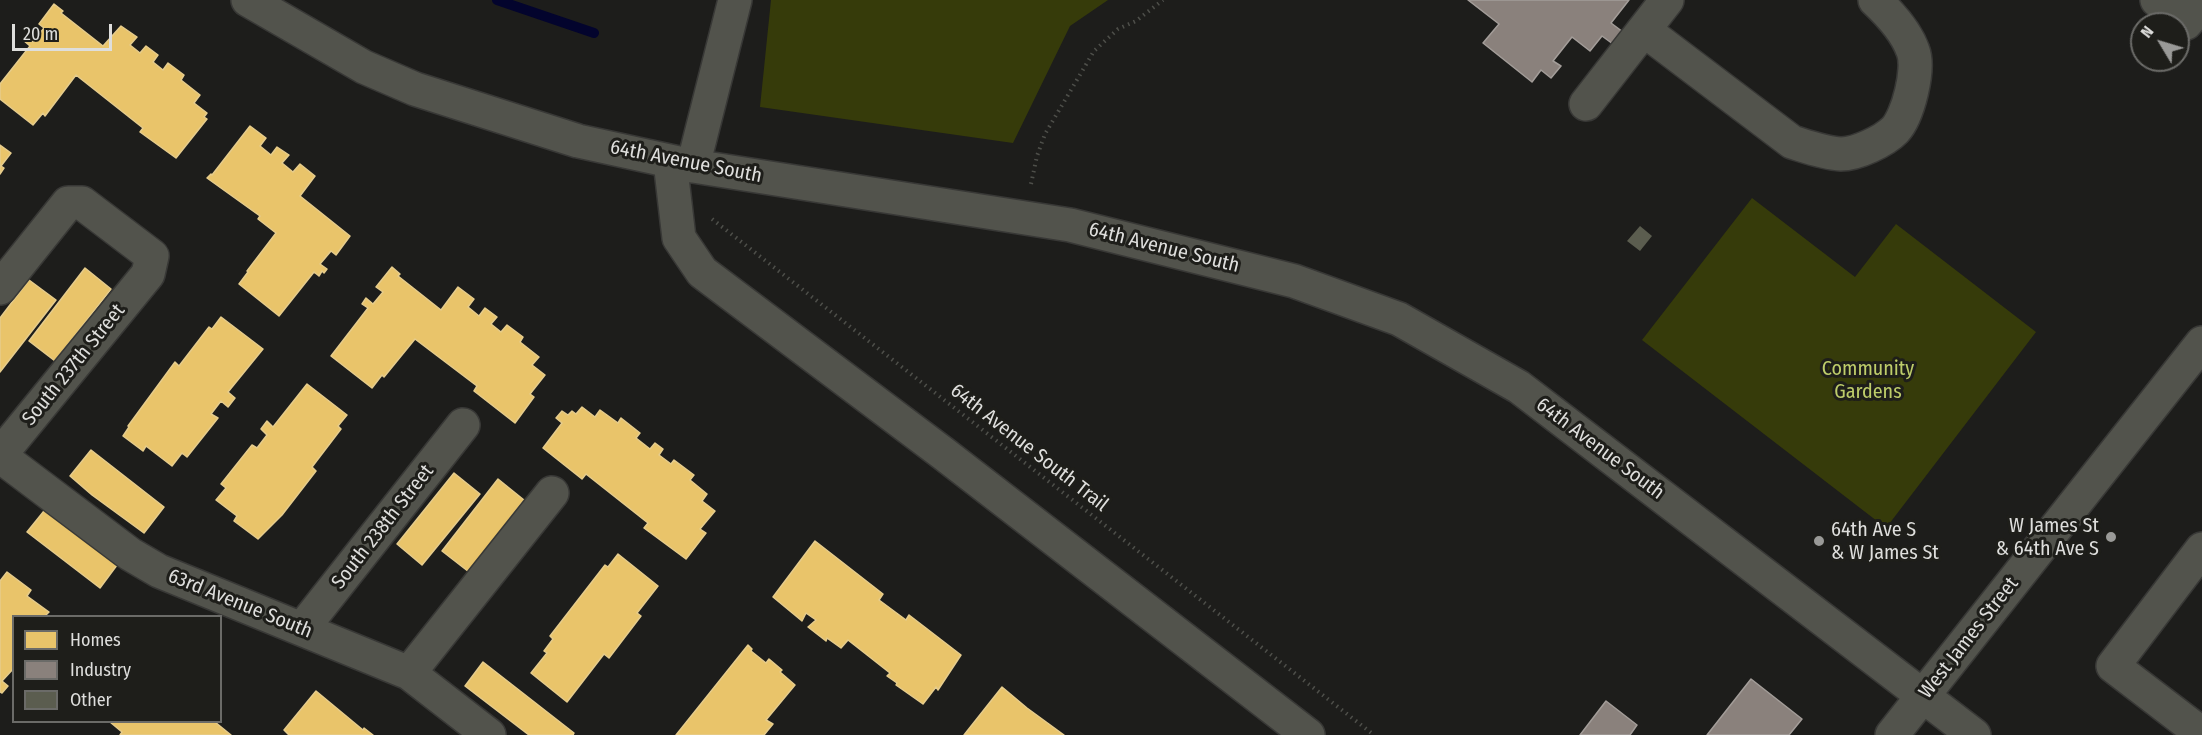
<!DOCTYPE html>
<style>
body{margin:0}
#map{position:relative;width:2202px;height:735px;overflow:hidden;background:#1d1d1b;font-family:"Fira Sans Condensed",sans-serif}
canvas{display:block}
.legend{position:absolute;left:12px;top:615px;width:210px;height:108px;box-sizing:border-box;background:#1e1e1a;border:2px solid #6b6b68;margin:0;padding:8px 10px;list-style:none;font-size:18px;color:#dededc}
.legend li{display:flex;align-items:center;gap:12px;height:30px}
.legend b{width:30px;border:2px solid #6b6b68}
.north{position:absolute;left:2130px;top:12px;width:60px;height:60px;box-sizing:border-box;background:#1e1e1a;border:2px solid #6b6b68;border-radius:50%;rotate:308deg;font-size:16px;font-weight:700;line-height:24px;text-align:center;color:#dededc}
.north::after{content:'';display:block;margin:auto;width:21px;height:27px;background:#9a9a98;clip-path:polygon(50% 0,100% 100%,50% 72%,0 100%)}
.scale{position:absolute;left:12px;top:24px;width:100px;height:27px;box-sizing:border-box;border:3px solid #dededc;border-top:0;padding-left:8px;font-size:18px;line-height:21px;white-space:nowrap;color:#dededc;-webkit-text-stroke:4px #1e1e1a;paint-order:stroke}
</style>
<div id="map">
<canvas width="2202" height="735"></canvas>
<ul class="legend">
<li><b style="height:16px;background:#e9c46a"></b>Homes</li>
<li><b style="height:16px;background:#8a817c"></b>Industry</li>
<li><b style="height:16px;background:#5b5d4f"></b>Other</li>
</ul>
<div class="north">N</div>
<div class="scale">20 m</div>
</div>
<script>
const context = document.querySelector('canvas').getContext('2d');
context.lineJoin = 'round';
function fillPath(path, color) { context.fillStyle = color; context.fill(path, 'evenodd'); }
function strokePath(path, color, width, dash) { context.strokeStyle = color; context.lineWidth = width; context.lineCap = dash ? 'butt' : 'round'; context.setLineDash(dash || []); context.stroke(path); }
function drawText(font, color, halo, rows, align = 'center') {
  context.font = font + ' "Fira Sans Condensed",sans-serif'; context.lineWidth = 6; context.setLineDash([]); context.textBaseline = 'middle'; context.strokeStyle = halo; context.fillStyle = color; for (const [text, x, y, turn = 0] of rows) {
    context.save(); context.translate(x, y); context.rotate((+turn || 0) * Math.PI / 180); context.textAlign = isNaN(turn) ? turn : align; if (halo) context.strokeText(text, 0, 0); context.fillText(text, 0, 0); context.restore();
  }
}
const green = new Path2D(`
 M771,0H1108L1070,26L1013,143L760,107Z
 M1752,198L1855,277L1896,224L2036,332L1886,528L1642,340Z`);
const homes = new Path2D(`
 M54,4L63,11L61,13L103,46L121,26L137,37L130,45L140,53L146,46L158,55L153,62L163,70L168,63L184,75L181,80L200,95L194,103L207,113L204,117L207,119L176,158L140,132L143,128L76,75L45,116L43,113L33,125L0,99V84L30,46L23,40L26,36L33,42L44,28L39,24Z
 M250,126L266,138L260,146L271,155L277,147L289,155L282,163L293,172L300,164L315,176L300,196L350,236L336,255L331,251L320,264L327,269L324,273L322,271L319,276L314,272L279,316L239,284L248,272L247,271L276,233L258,219L260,216L207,178L211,174L212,175Z
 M0,145L11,153L1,166L4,168L0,174Z
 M392,267L400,274L398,276L441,310L458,287L474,299L468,307L479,316L485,308L497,317L491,324L501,332L507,325L523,337L520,342L539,357L532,365L545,375L530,394L534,397L515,423L474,391L477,386L415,339L384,377L382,375L372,388L331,356L368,308L362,304L366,298L373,304L383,292L376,287Z
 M85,268L111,289L55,361L29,341Z
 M29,280L56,300L0,372V318Z
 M221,317L263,349L228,392L235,398L228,407L221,401L211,414L218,418L187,457L182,453L172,466L146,446L143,451L123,436L129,427L128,426L175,362L179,366L209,327L212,329Z
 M307,384L347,415L338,426L341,429L312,467L316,471L282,515L258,539L234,521L237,516L216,500L226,488L221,484L252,445L257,448L267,435L261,429L267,421L273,427Z
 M582,407L595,417L600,410L618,423L621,418L640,433L636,438L650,449L655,443L663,449L659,455L671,464L674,460L694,475L690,480L707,494L702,501L715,511L700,529L706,533L686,559L644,528L648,523L586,474L582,479L543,448L562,423L556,418L562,411L568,415L572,411L576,414Z
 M91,450L164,507L144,533L92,495L70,476Z
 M454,473L480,494L422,565L397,544Z
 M498,479L524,500L469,572L442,551Z
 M48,506L120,561L100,588L27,532Z
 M815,541L883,594L879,600L906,620L909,615L961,655L938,690L936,687L923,704L896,685L897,683L887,676L890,673L848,640L841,648L827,638L826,641L808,627L816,620L806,613L802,621L773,597Z
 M618,554L658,586L637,613L641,616L609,658L604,654L567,702L531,673L547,653L544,651L553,639L550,636L605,565L608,567Z
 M7,572L31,590L27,596L49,612L45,616H14V668L2,681L8,686L2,693L0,692V581Z
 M748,645L752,649L751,651L766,663L769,659L782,670L780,672L795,685L766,720L773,724L764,735H676Z
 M483,662L574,733L573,735H529L465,686Z
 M1002,687L1027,708L1064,735H964Z
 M316,691L363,730L364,728L373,735H289L284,730Z
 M110,722H215L231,735H120L122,732Z`);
const industry = new Path2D(`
 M1468,0H1629L1611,23L1627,35L1617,47L1602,36L1590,51L1572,37L1553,61L1561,66L1551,78L1541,70L1532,82L1483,43L1499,24Z
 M1751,679L1802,719L1789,735H1707Z
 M1606,701L1637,725L1630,735H1580Z`);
const stream = new Path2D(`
 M497,0L594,33`);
const building = new Path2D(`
 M1640,226L1652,236L1640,251L1627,241Z`);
const path = new Path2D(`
 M1031,184L1037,156L1045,134L1094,51L1118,29L1136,21L1163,0
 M712,219L1374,735`);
const minor = new Path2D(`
 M248,0L364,67L415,89L578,141L693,166L1070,225L1294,281L1399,319L1519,387L1974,735
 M2157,0L2186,23L2202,3
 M1644,30L1792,142C1808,147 1824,153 1841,154C1857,154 1884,141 1895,130C1908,116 1920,69 1913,51C1906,31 1890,14 1875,0
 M1586,104L1667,0
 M670,161L679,238L702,272L944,454L1308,735
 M693,166L735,0
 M0,288L68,203H82L152,256L148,274L0,455
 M0,456L130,554L159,571L409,673L489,735
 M2202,549L2113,666L2202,734
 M302,629L463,425
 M409,673L552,493
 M1892,735L2202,343`);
const markers = [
 [2111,537,6,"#9a9a98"],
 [1819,541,6,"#9a9a98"]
];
const streetNames = [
 ["64th Avenue South",686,162,11],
 ["64th Avenue South",1164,248,14],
 ["South 237th Street",74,365,-51],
 ["64th Avenue South Trail",1029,448,38],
 ["64th Avenue South",1600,449,37],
 ["South 238th Street",383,527,-52],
 ["63rd Avenue South",240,604,22],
 ["West James Street",1969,638,-52]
];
const parkNames = [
 ["Community",1868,369],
 ["Gardens",1868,392]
];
const poiNames = [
 ["W James St",2099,526],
 ["& 64th Ave S",2099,549],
 ["64th Ave S",1831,530,"left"],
 ["& W James St",1831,553,"left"]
];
fillPath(green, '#363b0a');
fillPath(homes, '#e9c46a');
strokePath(homes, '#e6cc8c', 1.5);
fillPath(industry, '#8a817c');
strokePath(industry, '#a39d99', 1.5);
strokePath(stream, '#03042d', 10);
fillPath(building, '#5b5d4f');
strokePath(minor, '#383836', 36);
strokePath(path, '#4e4f4a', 4, [1.5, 4.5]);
strokePath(minor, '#52534c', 33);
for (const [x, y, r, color] of markers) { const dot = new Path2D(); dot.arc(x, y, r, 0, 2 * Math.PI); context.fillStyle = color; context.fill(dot); strokePath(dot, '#1e1e1a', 2); }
drawText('20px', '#dededc', '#1e1e1a', streetNames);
drawText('20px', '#becd6a', '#1e1e1a', parkNames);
drawText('20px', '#dededc', '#1e1e1a', poiNames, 'right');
</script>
